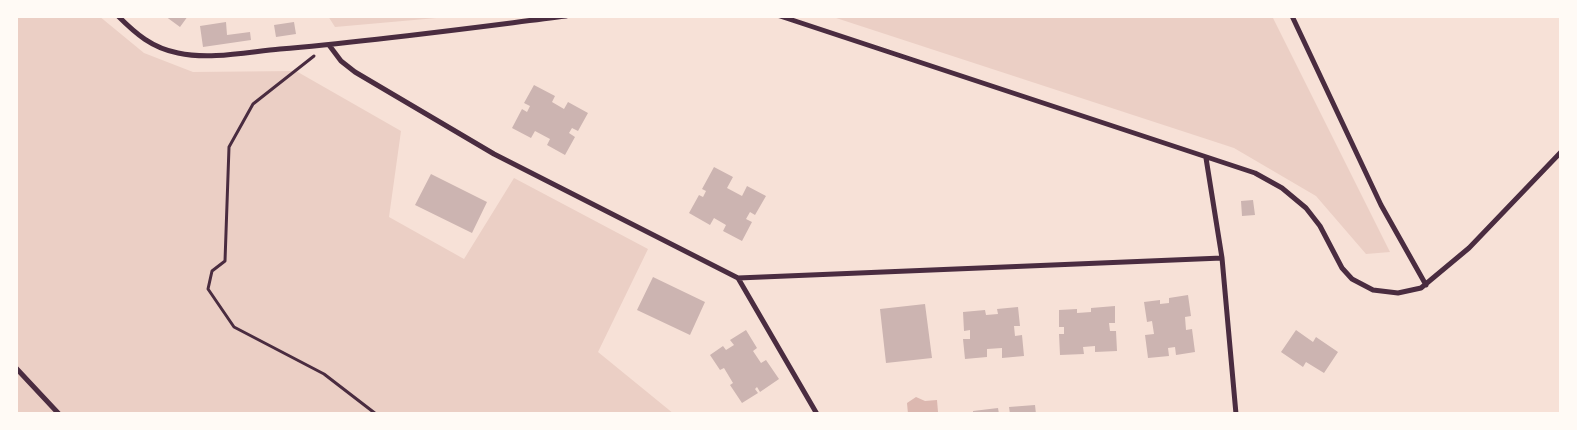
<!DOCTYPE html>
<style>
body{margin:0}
#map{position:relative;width:1577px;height:430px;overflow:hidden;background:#f7e1d7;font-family:Raleway,sans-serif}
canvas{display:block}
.frame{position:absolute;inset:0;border:18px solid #fffaf5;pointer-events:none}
</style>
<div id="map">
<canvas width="1577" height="430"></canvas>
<div class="frame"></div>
</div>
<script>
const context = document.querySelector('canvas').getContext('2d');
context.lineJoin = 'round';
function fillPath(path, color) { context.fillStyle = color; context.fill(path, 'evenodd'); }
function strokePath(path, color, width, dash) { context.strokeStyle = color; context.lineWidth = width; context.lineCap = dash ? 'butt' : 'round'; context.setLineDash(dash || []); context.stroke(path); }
const green = new Path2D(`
 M16,16H99L144,53L193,72L296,71L401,131L389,217L464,259L514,178L648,249L598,352L674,414H16Z
 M328,16H459L335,27Z
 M830,16H1272L1390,252L1366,254L1316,196L1234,148Z`);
const water = new Path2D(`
 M916,397L925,401L937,400L938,412L908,414L907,403Z`);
const building = new Path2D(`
 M165,16H188L180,27Z
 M226,22L227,35L250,32L251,40L203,47L200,26Z
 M294,22L296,34L276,37L274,25Z
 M534,85L555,96L552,102L564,109L568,102L588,113L578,131L572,128L569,133L575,137L565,155L547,145L550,139L535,131L531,138L512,128L522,109L527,112L530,106L524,103Z
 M714,167L733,177L727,188L742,196L747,186L766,196L755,215L750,212L746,219L752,222L742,241L723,231L726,225L714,218L710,225L689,213L699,195L703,197L706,191L702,189Z
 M431,174L487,202L472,233L415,205Z
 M1253,200L1255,215L1242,216L1241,201Z
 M653,277L705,302L690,335L637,310Z
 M1188,295L1191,316L1185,317L1186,330L1192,329L1195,352L1176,355L1175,347L1168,348L1169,356L1148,358L1145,335L1154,334L1152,321L1147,322L1144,302L1160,300V304L1169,303V298Z
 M925,304L932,358L886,363L880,309Z
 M1115,306V323H1109L1110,331H1116L1117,351L1095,352V346L1083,347L1084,354L1060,355L1059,334H1064V327H1059V310L1077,309V313L1091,312V308Z
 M1018,307L1020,326H1014L1015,336L1022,335L1024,356L1002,358V348L987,349V357L965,359L963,339H970V330L964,331L963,312L985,310L986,315L998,314L997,309Z
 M746,330L757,348L753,351L761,363L766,360L779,379L760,392L757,387L755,389L758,393L742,403L730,385L733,383L724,368L720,370L710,355L723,346L726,350L734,345L730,340Z
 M1296,330L1313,342L1316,337L1338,352L1324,373L1306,362L1303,367L1281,352Z
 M1035,405L1036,414H1010L1009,407Z
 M998,408L999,414H973V411Z`);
const path = new Path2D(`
 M314,56L253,104L229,147L225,261L212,271L208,289L234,327L324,374L376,414`);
const minor = new Path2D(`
 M118,16C136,34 152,48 178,53C210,60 247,52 280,49C375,41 470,28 566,16
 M780,16L1255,173L1282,188L1306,208L1320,226L1342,268L1352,279L1373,290L1398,293L1421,288L1469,248L1561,152
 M1292,16L1381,205L1426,285
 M329,45L341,61L355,72L494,154L738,278L1222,258
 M1206,158L1222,258L1236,414
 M738,278L817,414
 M16,368L59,414`);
fillPath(green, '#ebcfc5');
fillPath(water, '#dcb8b0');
fillPath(building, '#ccb4b1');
strokePath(path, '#4a2c40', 3);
strokePath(minor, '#4a2c40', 5);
</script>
